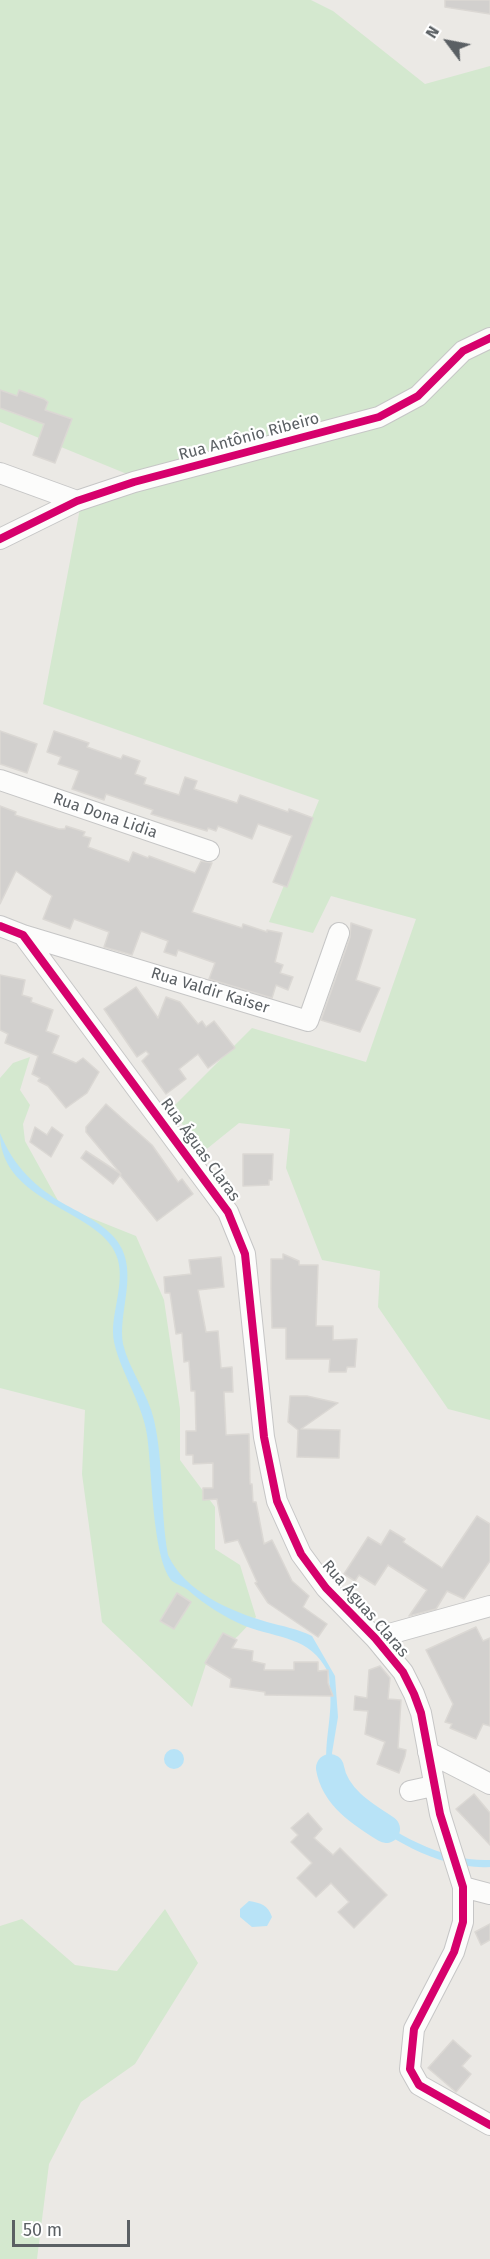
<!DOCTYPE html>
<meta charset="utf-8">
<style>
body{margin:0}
#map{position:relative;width:490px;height:2259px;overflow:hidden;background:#ebe9e5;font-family:"Fira Sans",sans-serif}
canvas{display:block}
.north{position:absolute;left:418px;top:12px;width:60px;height:60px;-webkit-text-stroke:4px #fff;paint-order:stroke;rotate:302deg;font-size:16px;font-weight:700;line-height:24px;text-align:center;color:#5b6064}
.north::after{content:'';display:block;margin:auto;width:21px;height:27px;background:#5b6064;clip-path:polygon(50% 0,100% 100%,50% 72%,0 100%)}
.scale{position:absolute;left:12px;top:2220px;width:118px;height:27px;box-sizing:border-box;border:3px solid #5b6064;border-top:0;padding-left:8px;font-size:18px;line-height:21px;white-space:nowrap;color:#5b6064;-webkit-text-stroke:4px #fff;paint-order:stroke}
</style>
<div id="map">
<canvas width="490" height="2259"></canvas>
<div class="north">N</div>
<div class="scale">50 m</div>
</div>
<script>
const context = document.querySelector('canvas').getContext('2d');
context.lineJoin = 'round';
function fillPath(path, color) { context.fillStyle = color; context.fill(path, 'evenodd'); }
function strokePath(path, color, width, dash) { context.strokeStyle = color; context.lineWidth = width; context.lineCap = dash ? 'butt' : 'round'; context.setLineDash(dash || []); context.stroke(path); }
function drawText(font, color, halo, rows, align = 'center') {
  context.font = font + ' "Fira Sans",sans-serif'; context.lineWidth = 4.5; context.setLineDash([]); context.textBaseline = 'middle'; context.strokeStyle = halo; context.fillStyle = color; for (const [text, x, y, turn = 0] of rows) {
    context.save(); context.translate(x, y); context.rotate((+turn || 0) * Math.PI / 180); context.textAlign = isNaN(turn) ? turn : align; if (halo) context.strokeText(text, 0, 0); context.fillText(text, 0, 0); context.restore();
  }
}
const green = new Path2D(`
 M0,0H311L333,11L425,84L490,66V1420L448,1409L378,1307L380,1271L322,1260L286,1168L290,1129L239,1123L203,1152L171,1109L252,1028L366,1062L416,919L331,896L313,933L269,922L319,800L43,704L81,503L144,481L0,422Z
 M30,1057L20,1090L30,1105L23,1124L25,1141L61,1206L136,1236L164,1300L180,1409V1460L215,1507V1549L240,1565L256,1617L238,1636L207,1661L192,1707L102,1622L82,1474L85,1410L0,1388V1078L13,1063Z
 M165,1909L198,1963L135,2064L81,2102L49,2164L37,2259H0V1926L22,1919L75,1965L117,1971Z`);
const water = new Path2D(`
 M0,1133C13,1166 36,1188 66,1205C86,1216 112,1228 122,1249C136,1279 118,1314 123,1344C129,1370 148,1393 154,1420C164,1464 160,1510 168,1555C185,1592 230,1611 267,1622C282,1626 298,1629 312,1636L335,1676L338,1717L332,1753L336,1781L352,1800L344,1801C312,1770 334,1729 330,1690C329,1685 330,1676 328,1672C310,1636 279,1639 245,1626C224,1617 205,1605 188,1590C183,1586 177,1585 172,1581C152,1559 152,1468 147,1435C143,1402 113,1360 113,1332C113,1309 124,1284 118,1260C105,1209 0,1206 0,1133Z
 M164 1759a10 10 0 1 1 20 0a10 10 0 1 1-20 0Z
 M360,1807C394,1834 445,1862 490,1860V1867C441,1870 388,1839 351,1808Z
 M249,1901C261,1903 268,1905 272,1917L267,1926L252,1927L240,1917V1909Z`);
const river = new Path2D(`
 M330,1768C335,1797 362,1814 386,1829`);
const building = new Path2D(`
 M445,0H490V14L445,7Z
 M0,390L17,396L19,390L44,399L48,402L45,410L72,419L55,463L33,455L44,424L0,408Z
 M0,731L37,744L27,773L0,764Z
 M54,731L89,743L87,747L121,759L123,755L140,761L135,774L146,778L144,784L179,795L185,777L197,781L194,789L237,803L240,795L288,812L289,809L313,818L287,887L273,882L292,836L258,824L252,839L218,826L216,831L208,828L207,831L151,814L153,810L106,794L104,800L72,789L79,771L58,764L61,757L47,752Z
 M0,806L16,812L15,815L59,829H65L66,826L85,832L83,836L91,838L88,847L129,862L133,852L148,858L149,856L195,873L201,861L212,863L192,912L242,928L243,924L267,932V930L282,933L275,962L283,965L280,973L293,977L288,990L276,985L272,998L209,979L215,963L178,950L176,956L164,952L168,941L141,931L132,955L104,947L109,932L74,919L70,929L43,919L52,896L16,871L0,904Z
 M351,923L372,930L356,980L380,988L360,1032L321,1020L350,937Z
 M0,975L25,980L22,995L32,998L31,1002L53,1010L46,1031L59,1036L52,1053L76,1063L83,1058L99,1072L87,1093L66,1108L48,1086L38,1081L40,1078L32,1074L38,1056L5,1043L8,1034L0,1030Z
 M136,987L158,1018L166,997L180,1002L198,1024L202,1021L206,1027L214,1021L235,1048L208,1068L198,1054L179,1069L186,1079L166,1094L142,1061L149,1054L146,1051L137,1057L104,1009Z
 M106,1104L152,1145L178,1182L182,1179L193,1194L157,1221L120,1175L113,1184L81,1158L86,1151L121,1174L86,1132V1127Z
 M35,1127L47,1135L52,1127L63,1135L51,1157L30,1142Z
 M243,1154H273L272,1180H269V1185L243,1186Z
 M283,1254L299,1261V1265H318L316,1326H333V1340L357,1339L355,1367H347L346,1372H329L330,1359H286V1328H272L271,1288V1259H283Z
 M221,1257L224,1287L198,1290L206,1332L218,1331L221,1368L232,1367L233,1392H224L226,1435L249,1434L250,1484H252L253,1502H256L264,1544L272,1540L292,1581L309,1596L303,1607L327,1624L318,1637L268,1603L255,1583L257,1582L238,1540L225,1543L217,1499L203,1500V1488H213V1463L193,1464V1455H186V1431H196L195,1391H191L189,1361L184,1362L182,1333L176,1334L170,1293H165L164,1277L191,1274L189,1260Z
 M290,1396H307L338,1403L301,1429L340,1430L339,1458L297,1457L298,1430L288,1422Z
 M477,1516L490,1524V1561L464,1599L447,1591L436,1609L409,1616L427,1590L388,1565L375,1585L359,1575L355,1581L344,1574L368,1537L381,1545L390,1530L405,1539L403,1542L442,1568Z
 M177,1593L191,1602L174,1629L160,1621Z
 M476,1627L483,1641L490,1638V1726L483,1724L476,1739L450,1728L452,1724L445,1722L453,1704L426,1650Z
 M223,1633L237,1640L232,1648L253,1651L252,1661L265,1664L264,1670H294V1662H318V1671L328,1670V1683L333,1696L265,1695V1692L230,1687L231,1679L205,1663Z
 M380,1666L390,1678L388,1699L401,1700L398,1748L406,1750L405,1756L399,1773L377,1764L385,1742L365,1734L368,1711L354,1710L355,1696L367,1698L369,1670Z
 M474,1794L490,1813V1845L456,1809Z
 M308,1813L322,1829L314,1838L333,1855L340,1848L387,1895L354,1928L338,1912L349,1902L331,1883L316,1897L297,1878L312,1863L291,1842L298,1835L291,1828Z
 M490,1924V1940L481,1945L475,1932Z
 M453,2040L471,2056L462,2066L471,2074L456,2092L428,2068Z`);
const minor = new Path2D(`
 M0,473L77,501
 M0,539L77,501L134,482L379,417L418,396L463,351L490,338
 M0,780L209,851
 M0,926L23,935L228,1212L245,1254L264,1437L277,1501L301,1554L326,1588L375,1638L403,1672L414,1694L421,1713L440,1814L463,1887V1922L454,1952L414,2029L410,2069L419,2085L490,2125
 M23,935L308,1021L339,933
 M375,1638L490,1606
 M428,1752L490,1784
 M410,1791L433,1786
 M463,1887L490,1894`);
const cycleway = new Path2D(`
 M0,539L77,501L134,482L379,417L418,396L463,351L490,338
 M0,926L23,935L228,1212L245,1254L264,1437L277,1501L301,1554L326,1588L375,1638L403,1672L414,1694L421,1713L440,1814L463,1887V1922L454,1952L414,2029L410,2069L419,2085L490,2125`);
const streetNames = [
 ["Rua Antônio Ribeiro",249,437,-15],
 ["Rua Dona Lidia",105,816,19],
 ["Rua Valdir Kaiser",210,991,17],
 ["Rua Águas Claras",200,1150,54],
 ["Rua Águas Claras",365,1609,49]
];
fillPath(green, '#d4e8cf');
fillPath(water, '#b8e3f7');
strokePath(river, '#b8e3f7', 28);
fillPath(building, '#d2d0ce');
strokePath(building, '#dbd8d4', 1.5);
strokePath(minor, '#c6c6c6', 22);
strokePath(minor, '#fcfcfb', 20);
strokePath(cycleway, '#d6006c', 8);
drawText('16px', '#5b6064', '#fff', streetNames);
</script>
